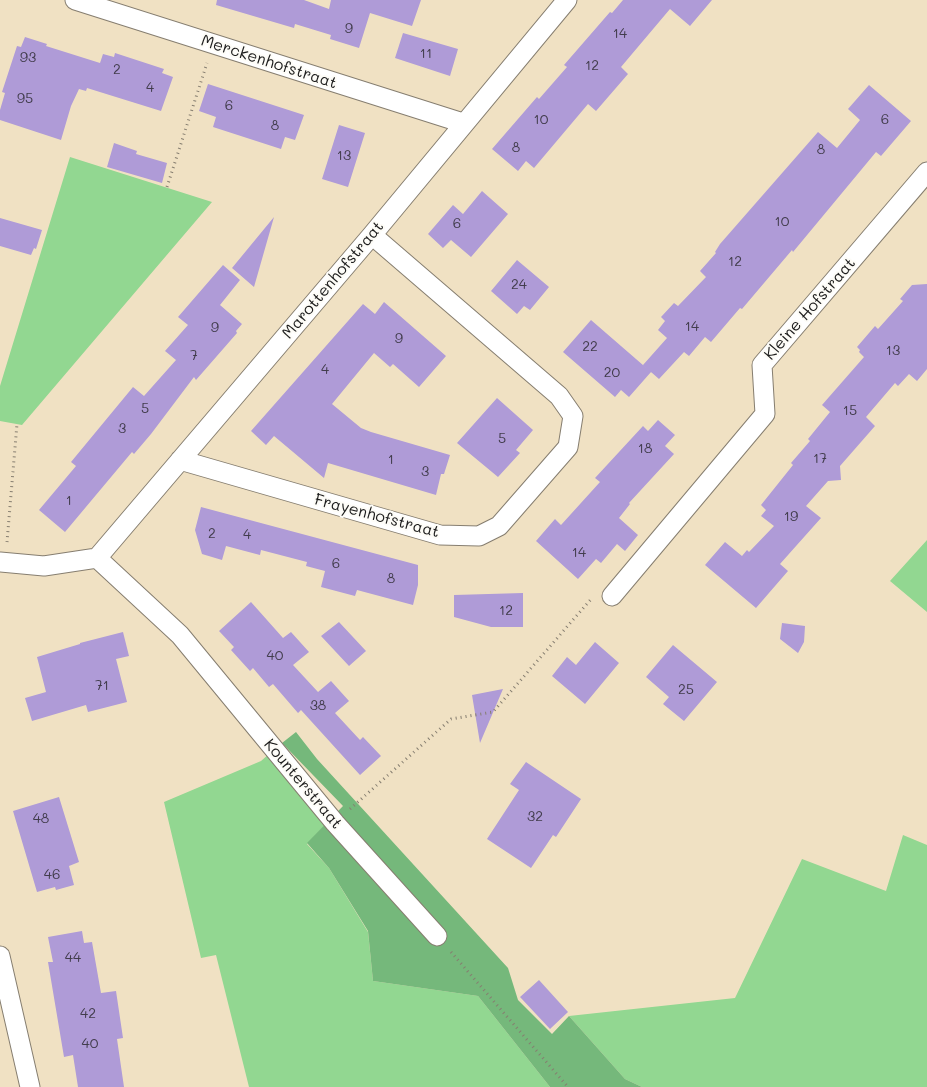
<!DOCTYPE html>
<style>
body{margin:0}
canvas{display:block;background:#f0e1c3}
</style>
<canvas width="927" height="1087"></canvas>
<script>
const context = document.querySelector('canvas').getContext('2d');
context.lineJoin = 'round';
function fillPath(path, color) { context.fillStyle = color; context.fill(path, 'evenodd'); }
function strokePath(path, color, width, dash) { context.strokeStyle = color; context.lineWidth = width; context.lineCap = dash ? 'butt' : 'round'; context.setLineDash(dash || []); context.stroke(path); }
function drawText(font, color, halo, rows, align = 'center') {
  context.font = font + ' Mali,sans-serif'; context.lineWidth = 4; context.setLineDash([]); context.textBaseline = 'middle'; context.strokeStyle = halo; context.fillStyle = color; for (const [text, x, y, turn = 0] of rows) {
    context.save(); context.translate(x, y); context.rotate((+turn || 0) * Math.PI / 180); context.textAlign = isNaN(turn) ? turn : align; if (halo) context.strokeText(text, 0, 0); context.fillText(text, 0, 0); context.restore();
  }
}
const green = new Path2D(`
 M70,157L212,202L22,425L0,421V386Z
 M927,540V612L890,581Z
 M269,754L329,821L307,844L329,868L368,932L373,981L478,996L550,1087H249L216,955L201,958L164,802L261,761Z
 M903,835L927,845V1087H642L625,1079L569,1016L735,998L802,859L886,891Z`);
const forest = new Path2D(`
 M296,732L317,759L508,968L518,1000L552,1034L569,1016L625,1079L642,1087H550L478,996L373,981L368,931L329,868L307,843L343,806L282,743Z`);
const building = new Path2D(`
 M217,0H304L329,9L331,0H421L412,26L370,13L359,48L330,39L331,35L295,24L294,28L216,5Z
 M623,0H712L690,26L670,9L621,67L628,74L596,111L588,104L534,168L526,161L518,171L492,149L537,97L539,99L567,67L564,65L610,12L612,13Z
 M403,33L458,49L450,76L395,58Z
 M25,37L47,44L46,46L100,63L103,54L114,57L115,53L164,69L162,73L173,77L161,111L87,88L86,91L79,89L71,106L61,140L0,120V110L5,93L2,92L17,46L21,47Z
 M208,84L304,115L295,140L285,137L281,149L213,127L216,117L199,111Z
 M869,85L911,121L881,156L876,152L793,252L792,250L742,309L740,308L711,342L705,337L689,356L684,352L659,379L643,365L667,338L658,330L665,321L661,317L674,303L678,306L706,277L700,271L716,253L715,252L720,244L818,132L837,148L860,120L848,109Z
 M339,125L365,133L348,187L322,179Z
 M114,143L137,151L136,154L167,163L162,183L107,167Z
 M482,191L508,214L471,257L451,240L443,248L428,234L453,205L463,214Z
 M274,217L254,287L232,268Z
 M0,218L42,230L36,249L34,248L31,255L0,246Z
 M517,260L549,287L530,310L524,306L517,314L491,291Z
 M223,265L240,280L220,305L242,324L236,331L237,333L196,380L194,377L151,434L134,454L132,452L65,532L39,510L76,466L71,462L133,387L144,396L176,360L165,351L188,325L178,317Z
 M927,284V369L917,381L909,374L898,386L895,383L866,417L875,426L840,466L841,480L828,481L806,506L821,518L780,564L788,571L756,608L705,565L725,542L742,556L747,550L749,552L774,526L761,516L766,510L761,505L793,465L791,463L810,441L808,439L830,412L822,405L864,357L859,352L860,350L857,347L875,326L878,329L903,301L900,299L912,285Z
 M384,302L446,356L419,387L393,364L390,367L374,353L332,404L361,428L371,432L450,455L444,474H441L436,495L328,463L324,478L274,436L266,445L251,431L363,304L375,314Z
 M591,320L651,372L629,397L621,390L615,397L563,352Z
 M497,398L533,430L516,450L520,453L498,477L457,443Z
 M658,420L675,435L665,446L674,454L629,503L630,504L619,518L638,535L625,551L617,544L601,563L596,559L578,579L536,541L555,519L561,525L600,482L595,478L643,426L648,431Z
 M201,507L418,565V585L413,605L357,590L355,596L321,587L325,571L306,566L307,562L261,550L260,555L226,546L222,560L202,554L195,530Z
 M523,593V627H491L454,617V595Z
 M251,602L283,638L291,632L309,652L293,665L318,692L331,681L349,701L335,713L360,740L363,737L381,756L360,775L301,710L298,713L273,684L269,687L253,668L250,671L231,650L234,647L219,631Z
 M339,622L366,651L349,666L321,636Z
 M782,623L805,626L804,642L798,653L780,639Z
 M123,632L129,656L116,659L127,702L88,712L86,705L32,721L25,698L46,692L37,657L80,644V643Z
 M595,642L619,663L585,704L552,676L567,657L576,665Z
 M673,645L717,682L684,721L663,704L669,697L646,677Z
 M503,689L480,743L472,695Z
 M526,762L581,799L556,837L553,835L531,868L487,839L519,790L510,784Z
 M59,797L79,862L69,866L74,885L56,890L55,887L37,892L13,811Z
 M82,931L84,943L92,942L101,993L116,991L123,1038L117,1039L124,1087H78L73,1055L64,1057L48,962H53L48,937Z
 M539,980L568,1012L550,1029L520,997Z`);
const path = new Path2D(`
 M167,187L207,63
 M7,542L17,424
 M350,809L451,719L493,712L592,598
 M451,952L568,1087`);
const street = new Path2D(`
 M75,0L463,123
 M180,460L440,535L479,536L499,526L568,447L573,416L559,396L372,235
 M97,558L372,235L567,0
 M97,558L180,635L335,823L437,936
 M0,562L44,566L97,558
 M612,596L765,414L762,365L927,172
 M0,956L30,1087`);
const numberNames = [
 ["9",349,29],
 ["14",620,34],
 ["11",426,54],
 ["93",28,58],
 ["12",592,66],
 ["2",117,70],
 ["4",150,88],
 ["95",25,99],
 ["6",229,106],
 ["10",541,120],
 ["6",885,120],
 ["8",275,126],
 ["8",516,148],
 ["8",821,150],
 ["13",344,156],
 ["10",782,222],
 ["6",457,224],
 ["12",735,262],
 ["24",519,285],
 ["14",692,327],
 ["9",215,328],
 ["9",399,339],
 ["22",590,347],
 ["13",893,351],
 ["7",194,356],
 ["4",325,370],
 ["20",612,373],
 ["5",145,409],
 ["15",850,411],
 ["3",122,429],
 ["5",502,439],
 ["18",645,449],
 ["17",820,459],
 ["1",391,460],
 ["3",425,472],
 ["1",69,501],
 ["19",791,517],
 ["2",212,534],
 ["4",247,535],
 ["14",579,553],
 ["6",336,564],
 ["8",391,579],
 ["12",506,611],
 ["40",275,656],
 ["71",102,686],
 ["25",686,690],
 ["38",318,706],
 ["32",535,817],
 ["48",41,819],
 ["46",52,875],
 ["44",73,958],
 ["42",88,1014],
 ["40",90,1044]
];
const streetNames = [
 ["Merckenhofstraat",269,62,18],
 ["Marottenhofstraat",333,280,-50],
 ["Kleine Hofstraat",810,309,-49],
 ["Frayenhofstraat",377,516,15],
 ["Kounterstraat",303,784,50]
];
fillPath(green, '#92d791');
fillPath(forest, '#75b87b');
fillPath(building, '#af9bd7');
strokePath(street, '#867e70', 21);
strokePath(path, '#867e70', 3, [1, 4]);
strokePath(street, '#fff', 19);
drawText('14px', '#413c4b', null, numberNames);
drawText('16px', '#1c1c1c', '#fdfcf7', streetNames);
</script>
